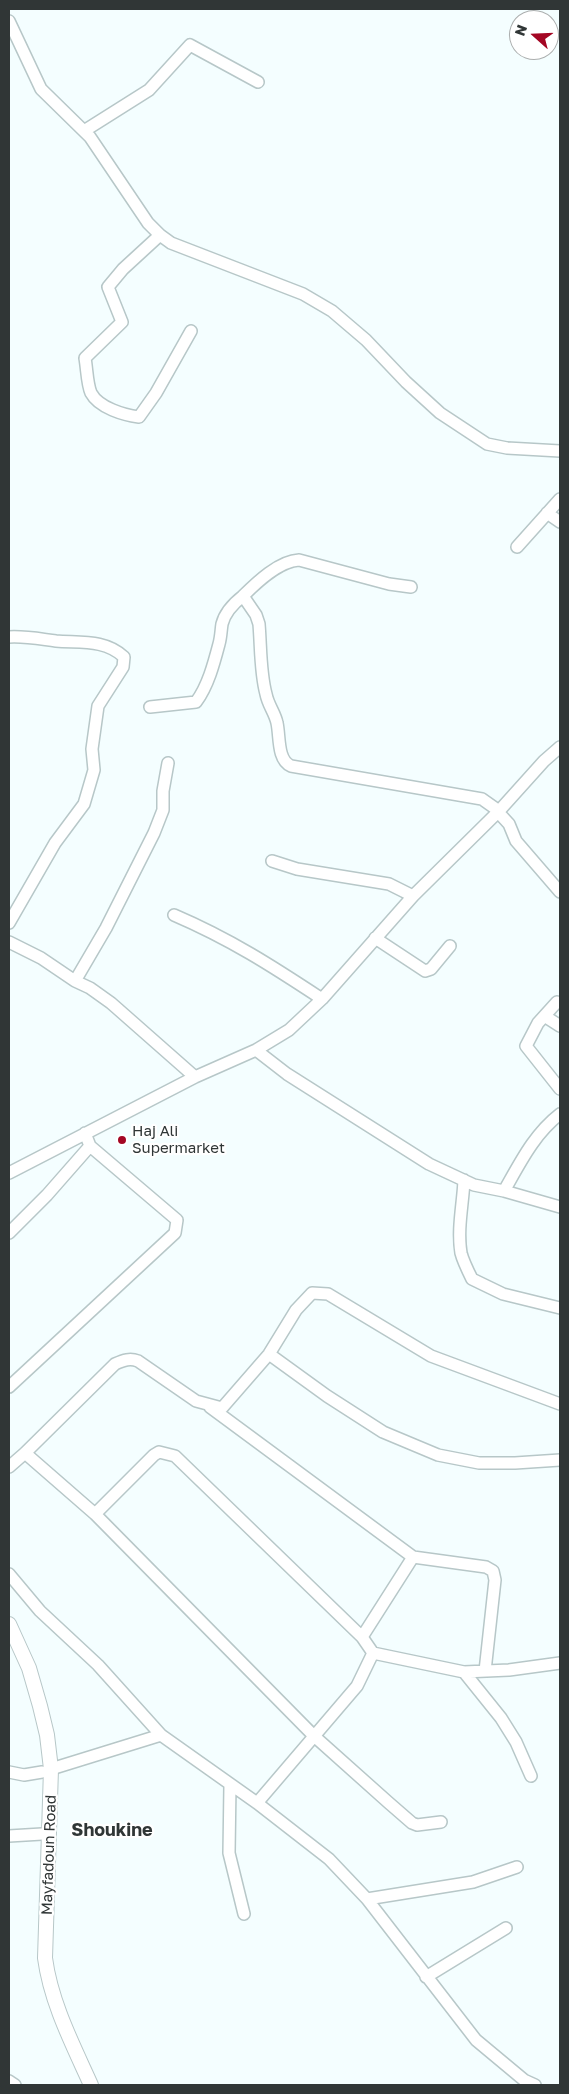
<!DOCTYPE html>
<style>
body{margin:0}
#map{position:relative;width:569px;height:2094px;overflow:hidden;background:#f4feff;font-family:"Golos Text",sans-serif}
canvas{display:block}
.frame{position:absolute;inset:0;border:10px solid #303636;pointer-events:none}
.north{position:absolute;left:509px;top:10px;width:50px;height:50px;box-sizing:border-box;background:#fff;border:1px solid #acafaf;border-radius:50%;rotate:290deg;font-size:14px;font-weight:700;line-height:20px;text-align:center;color:#303636}
.north::after{content:'';display:block;margin:auto;width:18px;height:22px;background:#a40724;clip-path:polygon(50% 0,100% 100%,50% 72%,0 100%)}
</style>
<div id="map">
<canvas width="569" height="2094"></canvas>
<div class="frame"></div>
<div class="north">N</div>
</div>
<script>
const context = document.querySelector('canvas').getContext('2d');
context.lineJoin = 'round';
function strokePath(path, color, width, dash) { context.strokeStyle = color; context.lineWidth = width; context.lineCap = dash ? 'butt' : 'round'; context.setLineDash(dash || []); context.stroke(path); }
function drawText(font, color, halo, rows, align = 'center') {
  context.font = font + ' "Golos Text",sans-serif'; context.lineWidth = 4.5; context.setLineDash([]); context.textBaseline = 'middle'; context.strokeStyle = halo; context.fillStyle = color; for (const [text, x, y, turn = 0] of rows) {
    context.save(); context.translate(x, y); context.rotate((+turn || 0) * Math.PI / 180); context.textAlign = isNaN(turn) ? turn : align; if (halo) context.strokeText(text, 0, 0); context.fillText(text, 0, 0); context.restore();
  }
}
const minor = new Path2D(`
 M9,21L41,89L90,137L148,223L160,235L171,243L303,294L332,311L366,340L406,382L440,413L487,444L507,448L560,451
 M84,131L149,90L190,45L258,82
 M160,235L123,269L108,287L122,322L85,358C87,369 87,384 91,393C99,408 124,415 139,417L156,393L191,331
 M547,513L560,522
 M517,547L560,499
 M411,587L389,584L299,560C279,561 257,582 243,596L256,615L259,624C261,647 260,672 266,694C268,705 275,713 277,723C280,736 277,760 291,766L482,799L499,811
 M9,637C25,636 40,639 56,641C80,643 105,639 124,657L123,667L98,706L92,749L94,770L84,804L55,843L9,923
 M150,707L196,702C208,686 214,663 219,644C221,637 221,630 222,624C225,612 234,603 243,596
 M498,812L509,824L516,841L560,892
 M272,861L297,869L389,884L413,896
 M174,915C230,939 272,966 322,999
 M375,938L425,971L431,969L450,946
 M9,942L41,958L75,981L90,988L111,1003L195,1077
 M75,981L106,928L154,833L163,810V791L168,763
 M557,1002L538,1023L526,1046L560,1089
 M546,1017L560,1026
 M256,1050L287,1074L429,1164L474,1185L504,1191L560,1207
 M9,1173L195,1077L256,1050L289,1030L322,999L413,896L499,811L544,761L560,747
 M464,1180C463,1204 457,1229 461,1253C463,1261 468,1271 472,1279L503,1294L560,1308
 M504,1191C520,1163 534,1134 560,1114
 M9,1233L47,1195L90,1146
 M269,1354L327,1396L383,1432L438,1455L479,1463H515L560,1460
 M9,1387L175,1233L177,1220L90,1146L85,1133
 M210,1407L413,1557L362,1637
 M25,1453L95,1514
 M9,1467L25,1453L115,1364C124,1360 130,1358 138,1361L196,1401L222,1408L269,1354L296,1310L312,1293L328,1294L431,1356L560,1404
 M413,1557L486,1567L493,1571L495,1580L485,1671
 M9,1574L40,1611L98,1665L161,1735L51,1769
 M464,1672L509,1670L560,1663
 M161,1735L257,1803L329,1859L367,1899L473,1882L517,1867
 M9,1772L24,1775L42,1772
 M230,1785L229,1853L244,1914
 M257,1803L357,1686L373,1653
 M441,1822L417,1825L412,1823L389,1803L314,1736L95,1514L154,1455L159,1452L175,1456L362,1637L373,1653L464,1672L501,1718L516,1742L531,1776
 M9,1836L42,1834
 M367,1899L476,2040L524,2080L535,2085
 M426,1977L506,1928
 M9,2081L15,2085`);
const major = new Path2D(`
 M9,1624L29,1668L40,1706L47,1735L51,1769L45,1958C51,2003 73,2045 91,2085`);
const markers = [
 [122,1140,5,"#a40724"]
];
const poiNames = [
 ["Haj Ali",132,1131],
 ["Supermarket",132,1148]
];
const streetNames = [
 ["Mayfadoun Road",49,1855,-88]
];
const quarterNames = [
 ["Shoukine",112,1830]
];
strokePath(minor, '#b7c7c8', 14);
strokePath(major, '#b7c7c8', 16);
strokePath(minor, '#fff', 11);
strokePath(major, '#fff', 14);
for (const [x, y, r, color] of markers) { const dot = new Path2D(); dot.arc(x, y, r, 0, 2 * Math.PI); context.fillStyle = color; context.fill(dot); strokePath(dot, '#fff', 2); }
drawText('15px', '#303636', '#fff', poiNames, 'left');
drawText('15px', '#303636', '#fff', streetNames);
drawText('bold 18px', '#303636', '#fff', quarterNames);
</script>
